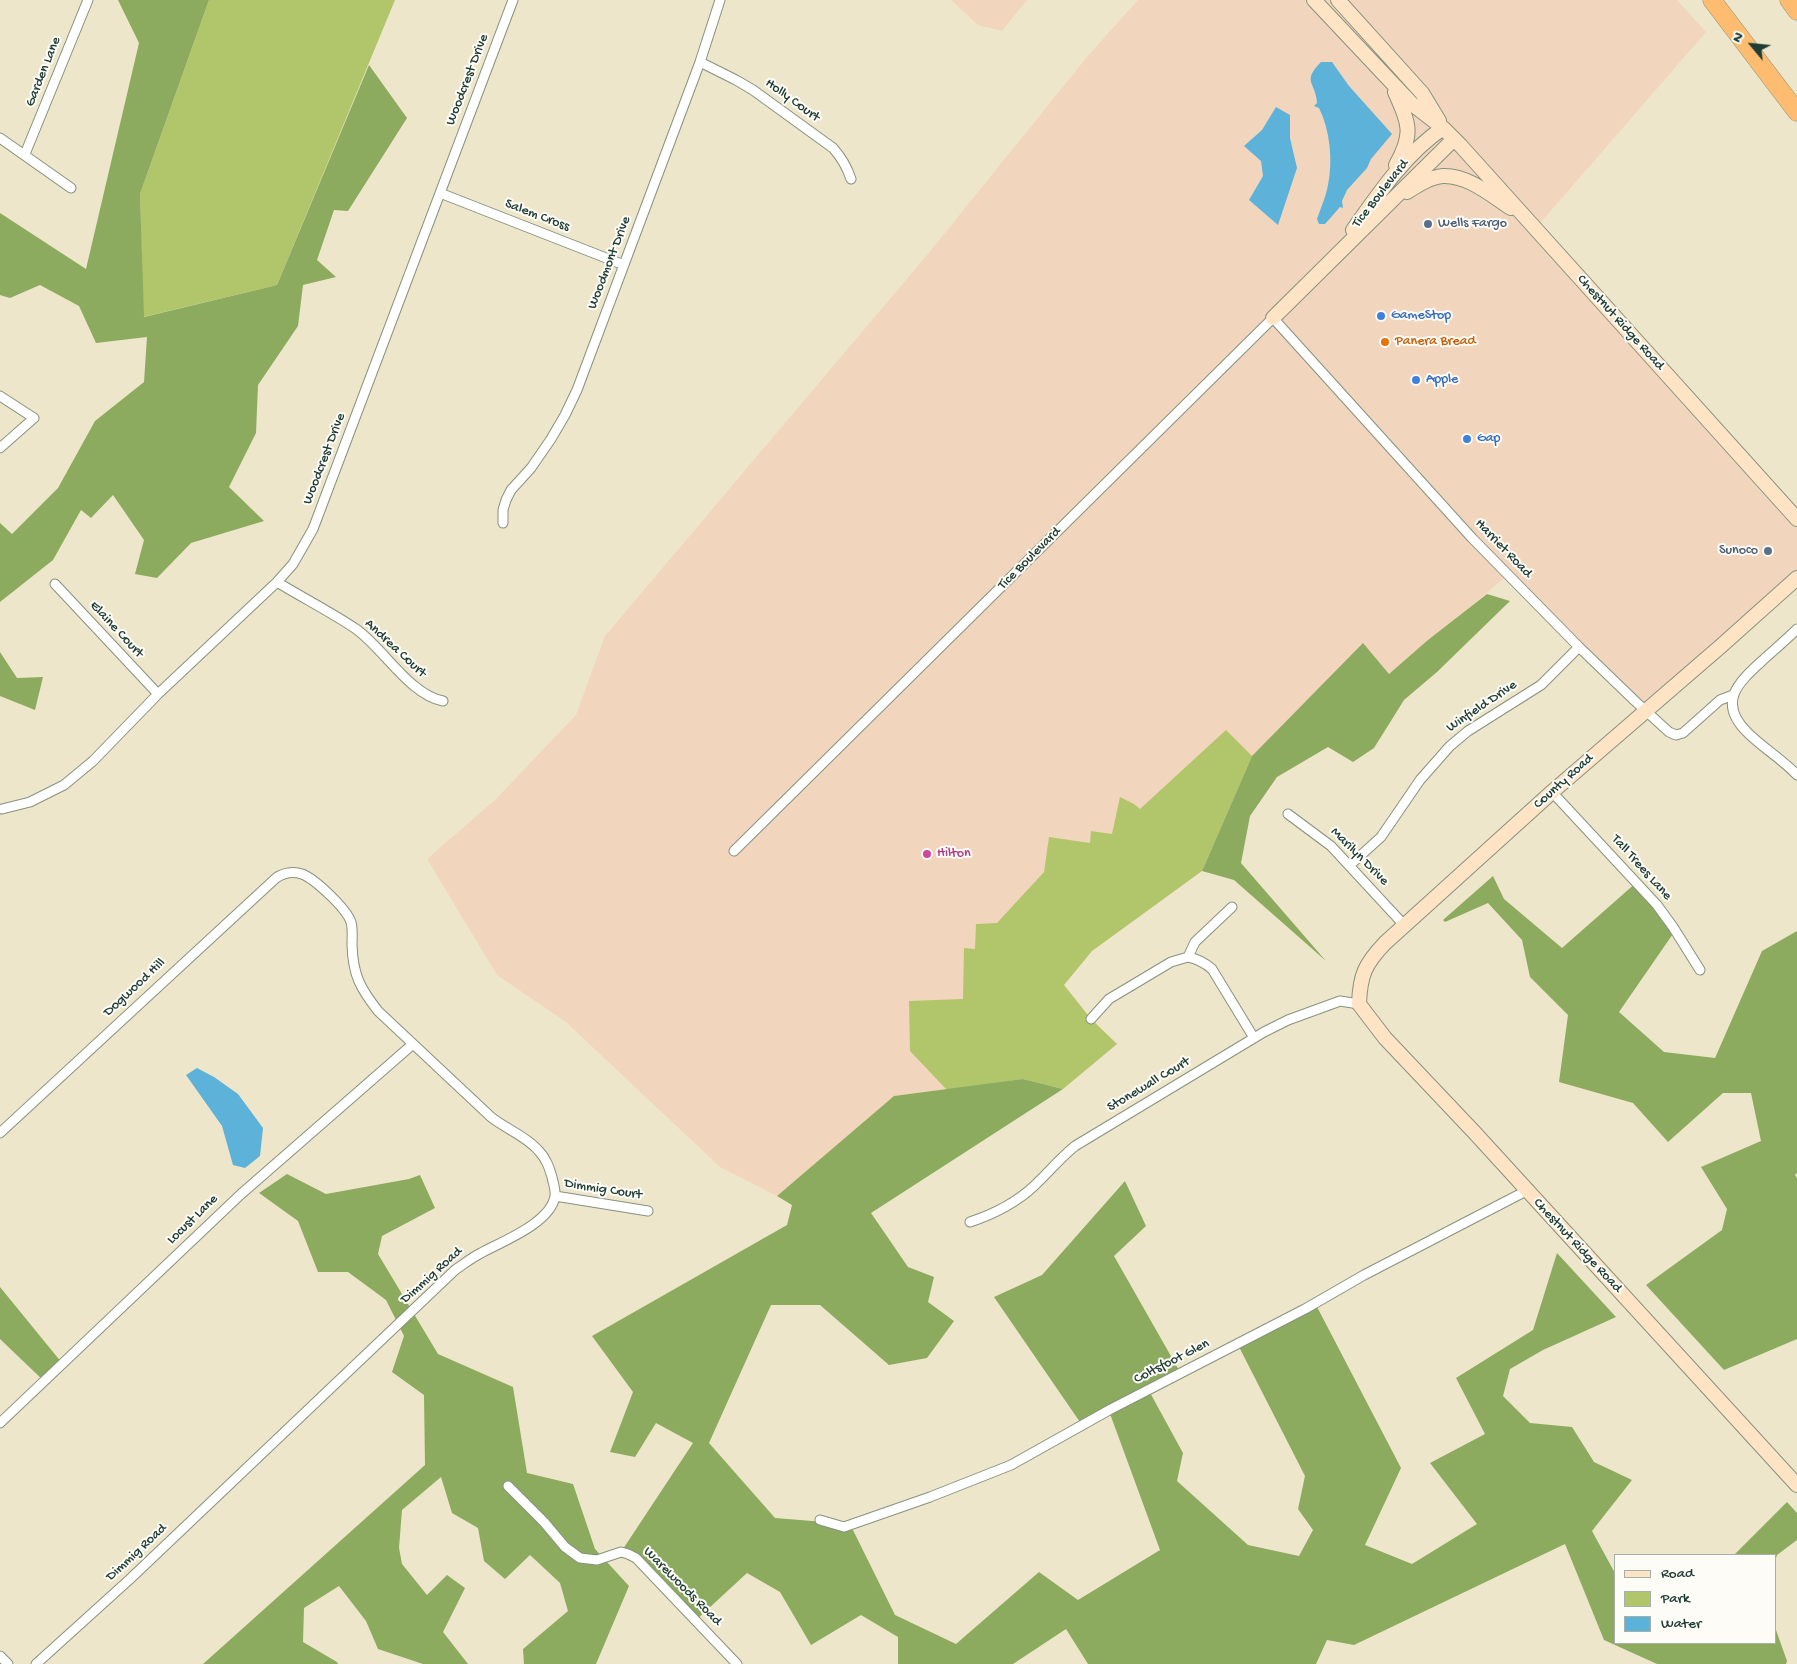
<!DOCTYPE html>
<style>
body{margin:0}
#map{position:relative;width:1797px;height:1664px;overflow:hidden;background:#eee6ca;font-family:"Gochi Hand",sans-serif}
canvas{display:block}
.legend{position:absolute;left:1614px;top:1554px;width:162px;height:90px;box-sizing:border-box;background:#fdfcf7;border:1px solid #a4b0a9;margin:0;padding:6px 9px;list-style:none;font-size:15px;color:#1f3d34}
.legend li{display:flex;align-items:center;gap:10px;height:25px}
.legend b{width:25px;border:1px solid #a4b0a9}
.north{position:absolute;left:1727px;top:20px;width:50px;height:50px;-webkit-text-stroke:4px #fdfcf7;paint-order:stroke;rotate:298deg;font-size:14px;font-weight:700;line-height:20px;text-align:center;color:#1f3d34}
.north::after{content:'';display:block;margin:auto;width:18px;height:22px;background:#1f3d34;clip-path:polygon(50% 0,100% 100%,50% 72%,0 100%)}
</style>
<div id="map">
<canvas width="1797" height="1664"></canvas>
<ul class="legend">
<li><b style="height:6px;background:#fee4c5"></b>Road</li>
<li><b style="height:14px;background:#b1c66a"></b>Park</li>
<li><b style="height:14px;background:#5db2d9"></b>Water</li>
</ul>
<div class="north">N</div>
</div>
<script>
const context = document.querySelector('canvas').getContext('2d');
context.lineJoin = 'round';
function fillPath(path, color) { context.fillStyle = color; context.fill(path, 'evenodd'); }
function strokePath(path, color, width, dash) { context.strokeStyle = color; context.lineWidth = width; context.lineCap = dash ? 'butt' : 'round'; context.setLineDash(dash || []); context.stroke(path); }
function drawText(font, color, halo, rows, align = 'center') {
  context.font = font + ' "Gochi Hand",sans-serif'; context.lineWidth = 4; context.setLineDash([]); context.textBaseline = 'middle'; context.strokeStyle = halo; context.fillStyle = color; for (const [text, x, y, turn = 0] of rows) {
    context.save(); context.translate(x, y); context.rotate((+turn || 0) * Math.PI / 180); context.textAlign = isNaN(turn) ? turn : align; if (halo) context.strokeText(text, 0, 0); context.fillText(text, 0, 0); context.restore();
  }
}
const built = new Path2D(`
 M951,0H1027L1002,31L978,25Z
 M1138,0H1677L1706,32L1535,229L1797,519V578L1645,710L1508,575L1389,674L1363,644L1252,756L1202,871L1092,951L1064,985L1091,1019L1117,1044L1063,1089L1023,1079L894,1096L777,1196L720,1167L566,1022L497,975L427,859L495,800L576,715L605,636L928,254L1087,57Z`);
const green = new Path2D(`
 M209,0H395L277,285L143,317L140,194Z
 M1226,730L1252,756L1202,871L1092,951L1064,985L1091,1019L1117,1044L1063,1089L1023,1079L947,1090L910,1051L909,1001L963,999L964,948L975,949L976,924L997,923L1044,872L1049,837L1090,843L1091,831L1112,834L1120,797L1134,804L1140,809Z`);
const forest = new Path2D(`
 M118,0H209L140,194L144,317L277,285L369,65L407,118L348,211L334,210L317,260L336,277L303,285L298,326L258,385L256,433L229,487L264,521L191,543L157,578L135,574L144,540L113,495L91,518L81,510L53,560L0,602V523L12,534L58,488L95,421L144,382L147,337L96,343L79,306L40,285L10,298L0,295V213L86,269L139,43Z
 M1487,594L1510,601L1437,672L1404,700L1374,748L1353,762L1328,747L1277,777L1250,816L1241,863L1326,961L1234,880L1202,871L1252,756L1363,643L1389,674L1428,640Z
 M0,652L17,678L43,677L35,710L0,696Z
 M1493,876L1504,899L1562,948L1637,882L1677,928L1619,1012L1664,1052L1715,1058L1762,951L1797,931V1173L1795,1175L1797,1178V1339L1724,1370L1646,1285L1722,1230L1727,1209L1701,1167L1761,1141L1751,1093H1723L1668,1142L1633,1103L1559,1082L1568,1015L1530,977L1522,940L1488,903L1445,922L1443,920Z
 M1023,1079L1063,1089L871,1213L908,1267L934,1277L928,1302L954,1321L927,1358L889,1365L820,1305H771L709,1443L775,1518L850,1524L895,1615L956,1644L1039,1572L1078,1600L1160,1550L1109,1411L1082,1425L994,1297L1042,1275L1125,1181L1146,1226L1114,1256L1180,1372L1148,1389L1183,1453L1177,1481L1248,1545L1299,1556L1313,1530L1298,1509L1305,1476L1236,1341L1315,1303L1401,1468L1365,1545L1412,1564L1477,1524L1430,1463L1485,1434L1456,1378L1533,1330L1557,1253L1616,1317L1543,1350L1510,1369L1503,1396L1530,1423L1572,1427L1594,1462L1632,1480L1592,1531L1616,1575V1643H1776V1630L1787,1661L1786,1664H1657L1604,1640L1565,1544L1354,1645L1327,1640L1316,1664H1088L1066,1629L1013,1664H898V1637L861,1615L811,1645L780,1592L747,1573L695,1621L623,1549L693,1443L656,1423L635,1457L610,1452L633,1392L592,1336L787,1225L792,1205L777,1196L894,1096Z
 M287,1174L326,1194L409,1179L420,1175L435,1208L382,1236L378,1254L438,1354L513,1387L527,1473L573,1484L595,1549L629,1586L596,1664H524L523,1649L568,1611L560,1583L530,1555L505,1579L484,1561L478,1528L452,1513L441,1477L402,1510L399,1548L402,1564L427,1595L447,1575L465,1588L443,1632L468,1664H423L378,1649L366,1621L339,1586L304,1608L303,1642L337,1662L338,1664H203L425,1465L424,1395L392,1372L404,1336L386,1300L348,1272H318L298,1221L259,1193Z
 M0,1287L62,1363L45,1382L0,1339Z
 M1787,1502L1797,1513V1540L1777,1555L1776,1558V1555H1734Z`);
const water = new Path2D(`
 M1321,62H1332L1349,86L1392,134L1371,159L1367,168L1347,190L1342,201L1343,208L1340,207L1325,224H1319L1317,219C1321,208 1326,196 1328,185C1333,160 1330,130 1319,108L1314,106L1317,103C1316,82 1301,82 1321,62Z
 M1276,107L1290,115V138L1297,168L1278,225L1249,200L1263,176L1261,161L1244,146L1262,130Z
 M197,1068L214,1077L238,1094L263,1128L260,1156L245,1168L233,1165L222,1126L186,1075Z`);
const street = new Path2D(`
 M700,62L736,80L753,90L833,148C842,158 847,167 851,179
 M0,138L71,188
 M25,154L88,0
 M440,193L624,265
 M0,396L34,418L0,448
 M503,523V510L506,500L511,490L531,468L551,439L565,415L577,390L700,62L720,0
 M277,582C303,598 331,612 356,629C384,649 410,695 443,701
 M55,584L158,694
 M1797,629C1786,640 1774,650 1763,660C1739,682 1716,702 1748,733C1763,748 1782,759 1797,775
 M1552,792L1657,905L1673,927L1700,970
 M2,809L30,802L64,785L93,761L158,694L277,582L293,564L313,529L513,0
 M1288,814L1331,846L1405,926
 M734,851L1273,318L1472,538L1579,647L1635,701L1669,732L1676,735L1683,733L1720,700L1733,695
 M1350,865L1381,837L1420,780L1450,746L1468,731L1541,685L1579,647
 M1188,957C1198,959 1204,962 1212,969L1254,1038
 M1091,1019L1109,999L1171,962L1188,957L1195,942L1232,907
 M0,1133L276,878C283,873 293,871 302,874C315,879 346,908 351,922C353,930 352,937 352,945C353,975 360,988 378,1011L491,1117C506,1129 526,1136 538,1150C546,1158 549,1167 552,1177C553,1183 556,1190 555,1196C551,1223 501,1242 481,1253C471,1258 464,1264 455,1270L130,1579L36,1664
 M555,1196L648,1211
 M970,1222C994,1214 1016,1203 1034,1186C1048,1173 1060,1158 1075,1146L1264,1032L1288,1020L1340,1001L1359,1004
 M0,1423L240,1195L413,1044
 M508,1486L544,1522L565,1547L580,1558L597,1560L621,1552L628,1554L636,1558L737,1664
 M820,1520L844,1527L930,1497L1011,1465L1111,1409L1305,1309L1364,1275L1526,1191
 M0,1656L8,1664`);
const secondary = new Path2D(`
 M1314,0L1412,104L1443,128L1461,146L1797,519
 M1338,0L1422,93L1439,121
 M1395,92C1409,124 1414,133 1396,165
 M1407,192C1418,185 1430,177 1443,176C1468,175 1492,196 1511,208
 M1353,230C1379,193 1406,153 1443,128
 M1273,318L1454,139
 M1797,578L1721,646L1552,792L1385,943C1365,964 1360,975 1359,1004L1385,1038L1474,1132L1797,1485`);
const highway = new Path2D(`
 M1712,0L1797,112
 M1789,0L1797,11`);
const markers = [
 [1428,224,5,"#5c6f8a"],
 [1381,316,5,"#3f7fe0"],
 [1385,342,5,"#e8710a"],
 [1416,380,5,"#3f7fe0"],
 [1467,439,5,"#3f7fe0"],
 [1768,551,5,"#5c6f8a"],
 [927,854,5,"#d1479c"]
];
const streetNames = [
 ["Garden Lane",44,72,-68],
 ["Woodcrest Drive",468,80,-69],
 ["Holly Court",792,101,36],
 ["Tice Boulevard",1381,194,-52],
 ["Salem Cross",537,216,21],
 ["Woodmont Drive",610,263,-69],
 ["Chestnut Ridge Road",1620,323,48],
 ["Woodcrest Drive",325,459,-69],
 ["Harriet Road",1503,549,46],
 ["Tice Boulevard",1030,559,-45],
 ["Elaine Court",116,630,47],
 ["Andrea Court",395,649,43],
 ["Winfield Drive",1482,707,-34],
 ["County Road",1564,782,-42],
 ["Marilyn Drive",1359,857,45],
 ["Tall Trees Lane",1641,868,48],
 ["Dogwood Hill",135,988,-43],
 ["Stonewall Court",1149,1085,-31],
 ["Dimmig Court",603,1190,9],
 ["Locust Lane",193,1220,-44],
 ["Chestnut Ridge Road",1577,1246,47],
 ["Dimmig Road",432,1276,-42],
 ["Coltsfoot Glen",1172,1362,-27],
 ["Dimmig Road",137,1553,-43],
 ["Warewoods Road",682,1587,45]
];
const serviceNames = [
 ["Wells Fargo",1438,224],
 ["Sunoco",1758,551,"right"]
];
const shopNames = [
 ["GameStop",1391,316],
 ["Apple",1426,380],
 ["Gap",1477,439]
];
const foodNames = [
 ["Panera Bread",1395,342]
];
const hotelNames = [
 ["Hilton",937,854]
];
fillPath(built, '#f1d5bd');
fillPath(green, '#b1c66a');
fillPath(forest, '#8cab5e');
fillPath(water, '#5db2d9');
strokePath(street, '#86927f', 11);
strokePath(secondary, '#86927f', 16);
strokePath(highway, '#86927f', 19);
strokePath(street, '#fff', 9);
strokePath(secondary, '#fee4c5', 14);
strokePath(highway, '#fdbc6f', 18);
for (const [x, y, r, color] of markers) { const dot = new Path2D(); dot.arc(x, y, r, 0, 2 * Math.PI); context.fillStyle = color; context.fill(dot); strokePath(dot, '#fdfcf7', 2); }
drawText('14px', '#1f3d34', '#fdfcf7', streetNames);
drawText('14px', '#4e5e75', '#fdfcf7', serviceNames, 'left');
drawText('14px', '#366cbe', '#fdfcf7', shopNames, 'left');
drawText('14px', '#c56008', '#fdfcf7', foodNames, 'left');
drawText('14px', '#b23c85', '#fdfcf7', hotelNames, 'left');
</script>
